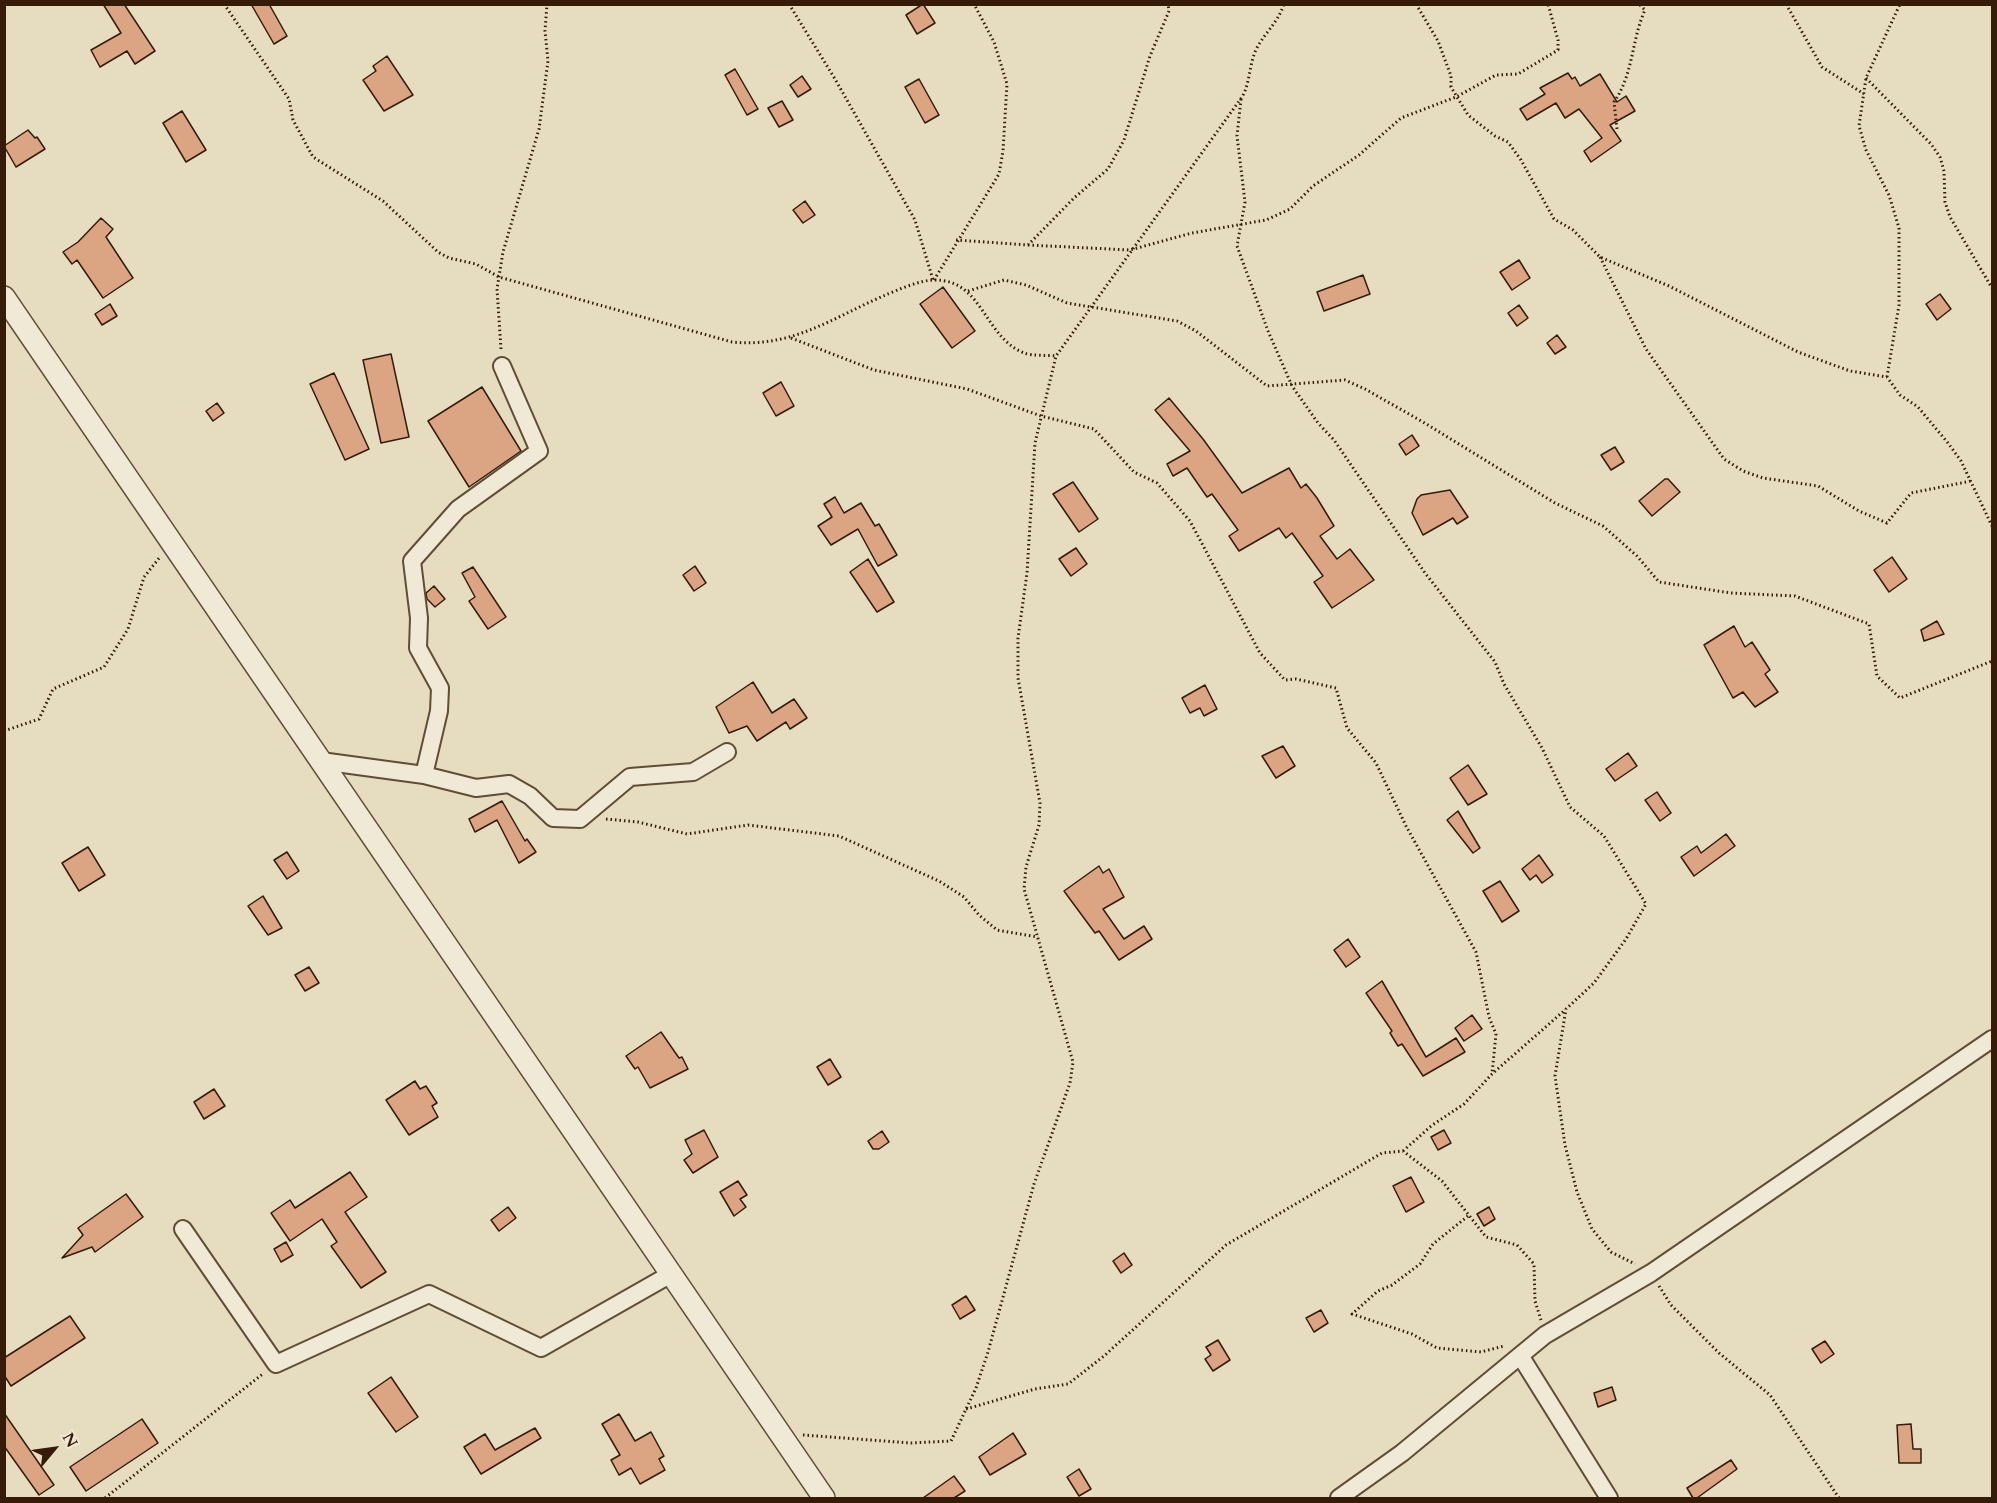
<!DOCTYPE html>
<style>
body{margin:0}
#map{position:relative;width:1997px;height:1503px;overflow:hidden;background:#e6ddc0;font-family:Cardo,serif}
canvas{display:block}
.frame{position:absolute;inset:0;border:6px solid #351b08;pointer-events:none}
.north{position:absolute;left:24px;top:1419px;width:60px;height:60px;-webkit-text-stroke:4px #efe9d6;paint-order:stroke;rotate:61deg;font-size:16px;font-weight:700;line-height:24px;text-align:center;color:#351b08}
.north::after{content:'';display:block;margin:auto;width:21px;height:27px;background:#351b08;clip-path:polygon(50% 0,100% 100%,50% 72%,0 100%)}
</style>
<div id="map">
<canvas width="1997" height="1503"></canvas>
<div class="frame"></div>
<div class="north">N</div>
</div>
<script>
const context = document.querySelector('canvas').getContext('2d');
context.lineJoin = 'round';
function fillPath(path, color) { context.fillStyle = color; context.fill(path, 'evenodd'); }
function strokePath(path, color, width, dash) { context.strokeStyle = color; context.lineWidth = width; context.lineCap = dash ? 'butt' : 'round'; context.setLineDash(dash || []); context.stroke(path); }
const building = new Path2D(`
 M103,4H124L155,51L135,64L127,51L100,67L91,50L121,33Z
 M251,4H269L287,36L274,44Z
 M923,4L935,23L917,34L906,15Z
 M387,56L413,95L384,111L363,80L376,71L373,66Z
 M735,69L758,109L747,115L725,75Z
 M1568,73L1572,79L1575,77L1580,86L1600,74L1617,102L1626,96L1635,111L1610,125L1621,141L1591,162L1584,151L1602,138L1579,109L1565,118L1556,103L1527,120L1520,109L1545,94L1540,88Z
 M802,76L811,89L798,97L790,85Z
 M919,79L939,115L925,123L905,87Z
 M782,101L793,120L779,127L768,108Z
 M182,111L206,150L186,162L163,123Z
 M28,130L35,138L37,137L45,149L16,167L4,146Z
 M805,201L815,215L803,223L793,210Z
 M101,218L113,229L106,237L133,278L103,298L77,260L72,264L63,252L78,242Z
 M1519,260L1530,278L1512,290L1500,272Z
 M1363,275L1370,294L1324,311L1317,292Z
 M943,287L975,331L952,348L920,304Z
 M1940,294L1951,309L1937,320L1926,304Z
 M110,304L117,316L102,325L95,314Z
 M1519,305L1528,318L1517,326L1508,313Z
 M1557,335L1566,347L1555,354L1547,343Z
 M391,354L409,437L381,443L363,360Z
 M334,373L369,449L345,460L310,384Z
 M781,382L794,406L776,416L763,393Z
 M482,387L521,451L469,487L428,421Z
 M1169,398L1203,439L1242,493L1289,468L1301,488L1306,484L1317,498L1334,526L1320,536L1337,559L1350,549L1374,580L1332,608L1314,582L1323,576L1292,533L1286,538L1279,528L1239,551L1229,536L1238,530L1212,494L1207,497L1187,468L1173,476L1167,464L1190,451L1155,410Z
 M217,403L224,413L213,421L206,411Z
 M1412,435L1419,446L1406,455L1399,444Z
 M1615,447L1624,462L1611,470L1601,455Z
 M1665,479H1668L1680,492L1652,516L1639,501Z
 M1073,482L1098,519L1079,532L1053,494Z
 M1450,490L1468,517L1457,524L1453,518L1423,535L1412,513L1417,499L1421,495Z
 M835,497L844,513L861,503L875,526L879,524L897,555L878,566L858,529L831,545L818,526L832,517L824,504Z
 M1076,548L1087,564L1071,576L1059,559Z
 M1892,557L1907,579L1889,592L1874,570Z
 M868,559L894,602L877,612L850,572Z
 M695,566L706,583L694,591L683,575Z
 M473,567L506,617L488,629L469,601L475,597L462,573Z
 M434,586L445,599L435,607L427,599L426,593Z
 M1937,621L1944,634L1924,641L1921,630Z
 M1734,626L1745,647L1752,642L1770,670L1765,674L1778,692L1755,707L1743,692L1733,698L1704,645Z
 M753,682L772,713L794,699L807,718L790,729L786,722L757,741L747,726L729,733L716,707Z
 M1205,685L1217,709L1204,716L1200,708L1190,713L1182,698Z
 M1283,746L1295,766L1276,778L1262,756Z
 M1628,753L1637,766L1615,781L1606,769Z
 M1468,765L1487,794L1468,805L1450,778Z
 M1657,792L1671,813L1660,821L1645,800Z
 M502,801L525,841L527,839L536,852L519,863L497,820L475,832L469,819Z
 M1458,811L1480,848L1473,853L1447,820Z
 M1726,834L1735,846L1694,876L1681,857L1697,846L1701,853Z
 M88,847L105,875L79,891L62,863Z
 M287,852L299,871L287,879L274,860Z
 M1539,855L1553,875L1542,883L1536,875L1530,880L1522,869Z
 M1099,866L1103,873L1109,869L1124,897L1103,909L1124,939L1144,926L1152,939L1119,960L1099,931L1095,933L1064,891Z
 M1500,881L1519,911L1502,922L1483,891Z
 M263,896L282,928L268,935L248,906Z
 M1348,939L1360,957L1346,967L1334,950Z
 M309,967L319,983L305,991L295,975Z
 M1382,981L1426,1057L1456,1038L1465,1052L1423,1076L1402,1044L1398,1046L1390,1033L1392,1031L1366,993Z
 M1472,1015L1482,1029L1464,1041L1455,1028Z
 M661,1032L679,1058L682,1057L688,1069L650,1088L638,1067L635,1069L626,1056Z
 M830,1059L841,1077L828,1085L817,1067Z
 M415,1081L420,1089L426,1086L437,1103L432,1106L438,1117L409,1135L386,1100Z
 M214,1089L225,1106L204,1119L194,1102Z
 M704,1130L718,1157L693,1173L684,1160L692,1154L685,1140Z
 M1444,1130L1451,1143L1438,1150L1431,1137Z
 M882,1131L889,1142L879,1149H873L868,1141Z
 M350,1172L367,1197L345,1212L386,1272L361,1288L331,1246L337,1242L322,1219L290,1241L271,1213L290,1200L295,1208Z
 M1411,1177L1424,1202L1406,1212L1393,1186Z
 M738,1181L747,1195L740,1199L746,1207L734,1216L720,1192Z
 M126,1194L143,1217L95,1252L92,1247L62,1258L83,1235L78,1228Z
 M508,1207L516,1218L499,1231L491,1220Z
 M1489,1207L1495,1219L1484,1226L1477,1214Z
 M286,1242L293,1255L281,1262L274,1249Z
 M1124,1253L1132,1265L1121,1273L1113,1261Z
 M966,1296L975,1310L960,1319L952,1305Z
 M1321,1310L1328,1323L1314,1332L1306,1318Z
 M70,1316L85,1338L11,1386L4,1375V1358Z
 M1218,1340L1230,1360L1213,1371L1205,1359L1211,1355L1206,1347Z
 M1825,1341L1834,1354L1821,1363L1812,1349Z
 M391,1377L418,1417L396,1432L368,1393Z
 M1612,1387L1616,1400L1598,1407L1594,1393Z
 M4,1413L54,1485L39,1495L4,1446Z
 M619,1414L635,1441L651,1432L664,1456L659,1459L665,1470L640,1484L631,1468L619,1475L611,1460L620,1455L602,1424Z
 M142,1419L158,1443L86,1491L70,1467Z
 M1911,1424L1913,1449H1921V1463H1899L1897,1425Z
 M535,1428L541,1438L481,1474L464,1447L485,1434L495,1450Z
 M1013,1433L1026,1454L990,1475L979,1457Z
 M1731,1460L1737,1469L1697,1498H1693L1687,1488Z
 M1079,1469L1091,1489L1079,1496L1067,1477Z
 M954,1476L965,1491L954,1498H923Z`);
const path = new Path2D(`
 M224,4L289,99L293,120L313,157L383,201L438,252L449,258L476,264L499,277L732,342C791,348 831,319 883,296C898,290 919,280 935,280C983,280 984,337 1024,353C1032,356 1046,355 1056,356
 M789,4L835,79L915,220L933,280
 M1416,4L1438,41L1451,76V87L1468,115L1495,136L1508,142L1521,160L1554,219L1573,230L1600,257L1669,286L1798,352L1850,371L1887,377L1900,395L1918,407L1948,443L1961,461L1992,526
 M1786,4L1822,67L1864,94
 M1866,78L1931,144L1940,157L1944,171L1945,202L1950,217L1992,288
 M1241,99L1237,136L1245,202L1237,246L1268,331L1292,386L1318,423L1334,440L1425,573L1495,662L1504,684L1542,748L1570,807L1604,836L1646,904L1626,939L1594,983L1566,1009L1555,1076L1565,1145L1577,1192L1592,1229L1611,1252L1635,1264
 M1617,129L1614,102C1634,73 1631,41 1645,10L1639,4
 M956,240L1028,245L1074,198L1108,169L1124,140L1150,56L1169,11L1168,4
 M1028,245L1130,250L1192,233L1266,220L1290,209L1313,186L1359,155L1401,118L1456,97L1496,75L1518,74L1558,50V40L1548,4
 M1600,257L1646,349L1724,459L1743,471L1763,478L1818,486L1859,511L1887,523L1911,493L1971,481
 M934,280L999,174L1003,151L1007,84L994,42L974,4
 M968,291L1004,280L1026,285L1067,303L1177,321L1196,331L1267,386L1345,380L1365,389L1423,422L1555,503L1603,526L1637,556L1659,582L1731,593L1795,596L1869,624L1877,676L1900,698L1992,661
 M791,338L874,370L967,389L1041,416L1094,429L1134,472L1157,483L1190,521L1260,653L1285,680L1296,679L1336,688L1347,728L1376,763L1406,826L1476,952L1489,1017L1496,1034L1492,1074
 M501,349L497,289L503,252L539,129L548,61L545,31L547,4
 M1887,377L1899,305V228L1889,195L1866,150L1859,126L1866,78L1900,4
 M4,731L39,719L53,689L104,667L128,629L144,577L160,557
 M606,819L638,822L687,834L748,825L839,836L939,881L964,897L979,915L997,930L1038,937
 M1403,1151L1431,1126L1464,1104L1492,1074L1565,1010
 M1468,1216L1433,1244L1420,1264L1392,1285L1378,1291L1352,1314L1412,1334L1437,1348L1481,1352L1504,1346
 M1659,1286L1671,1305L1719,1353L1770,1395L1839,1498
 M966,1409L1035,1389L1068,1384L1104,1356L1226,1245L1382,1153L1403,1151L1442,1181L1486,1237L1517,1245L1534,1264L1535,1301L1541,1320
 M803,1435L911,1443L951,1441L976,1388L988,1352L1034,1184L1070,1083L1073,1062L1024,889L1026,867L1039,825L1040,803L1018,678V638L1027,573L1035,443L1056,356L1242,97C1250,83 1249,67 1255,52C1262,35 1277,25 1284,4
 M105,1498L264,1373`);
const minor = new Path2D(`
 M321,761L424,775L439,711L440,688L418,648L419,618L412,561L458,509L539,451L502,366
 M424,775L476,788L509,784L530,796L553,818L580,819L630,777L693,772L727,752
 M183,1229L276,1364L429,1294L541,1348L671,1274
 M1521,1357L1609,1498
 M1339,1498L1402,1453L1545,1335L1651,1273L1992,1039`);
const tertiary = new Path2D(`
 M4,297L824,1498`);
fillPath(building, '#dba583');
strokePath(building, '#351b08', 1.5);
strokePath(minor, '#614c36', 20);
strokePath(tertiary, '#614c36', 24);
strokePath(path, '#351b08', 3, [1.5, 3]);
strokePath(minor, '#efe9d6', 16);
strokePath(tertiary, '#efe9d6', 21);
</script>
